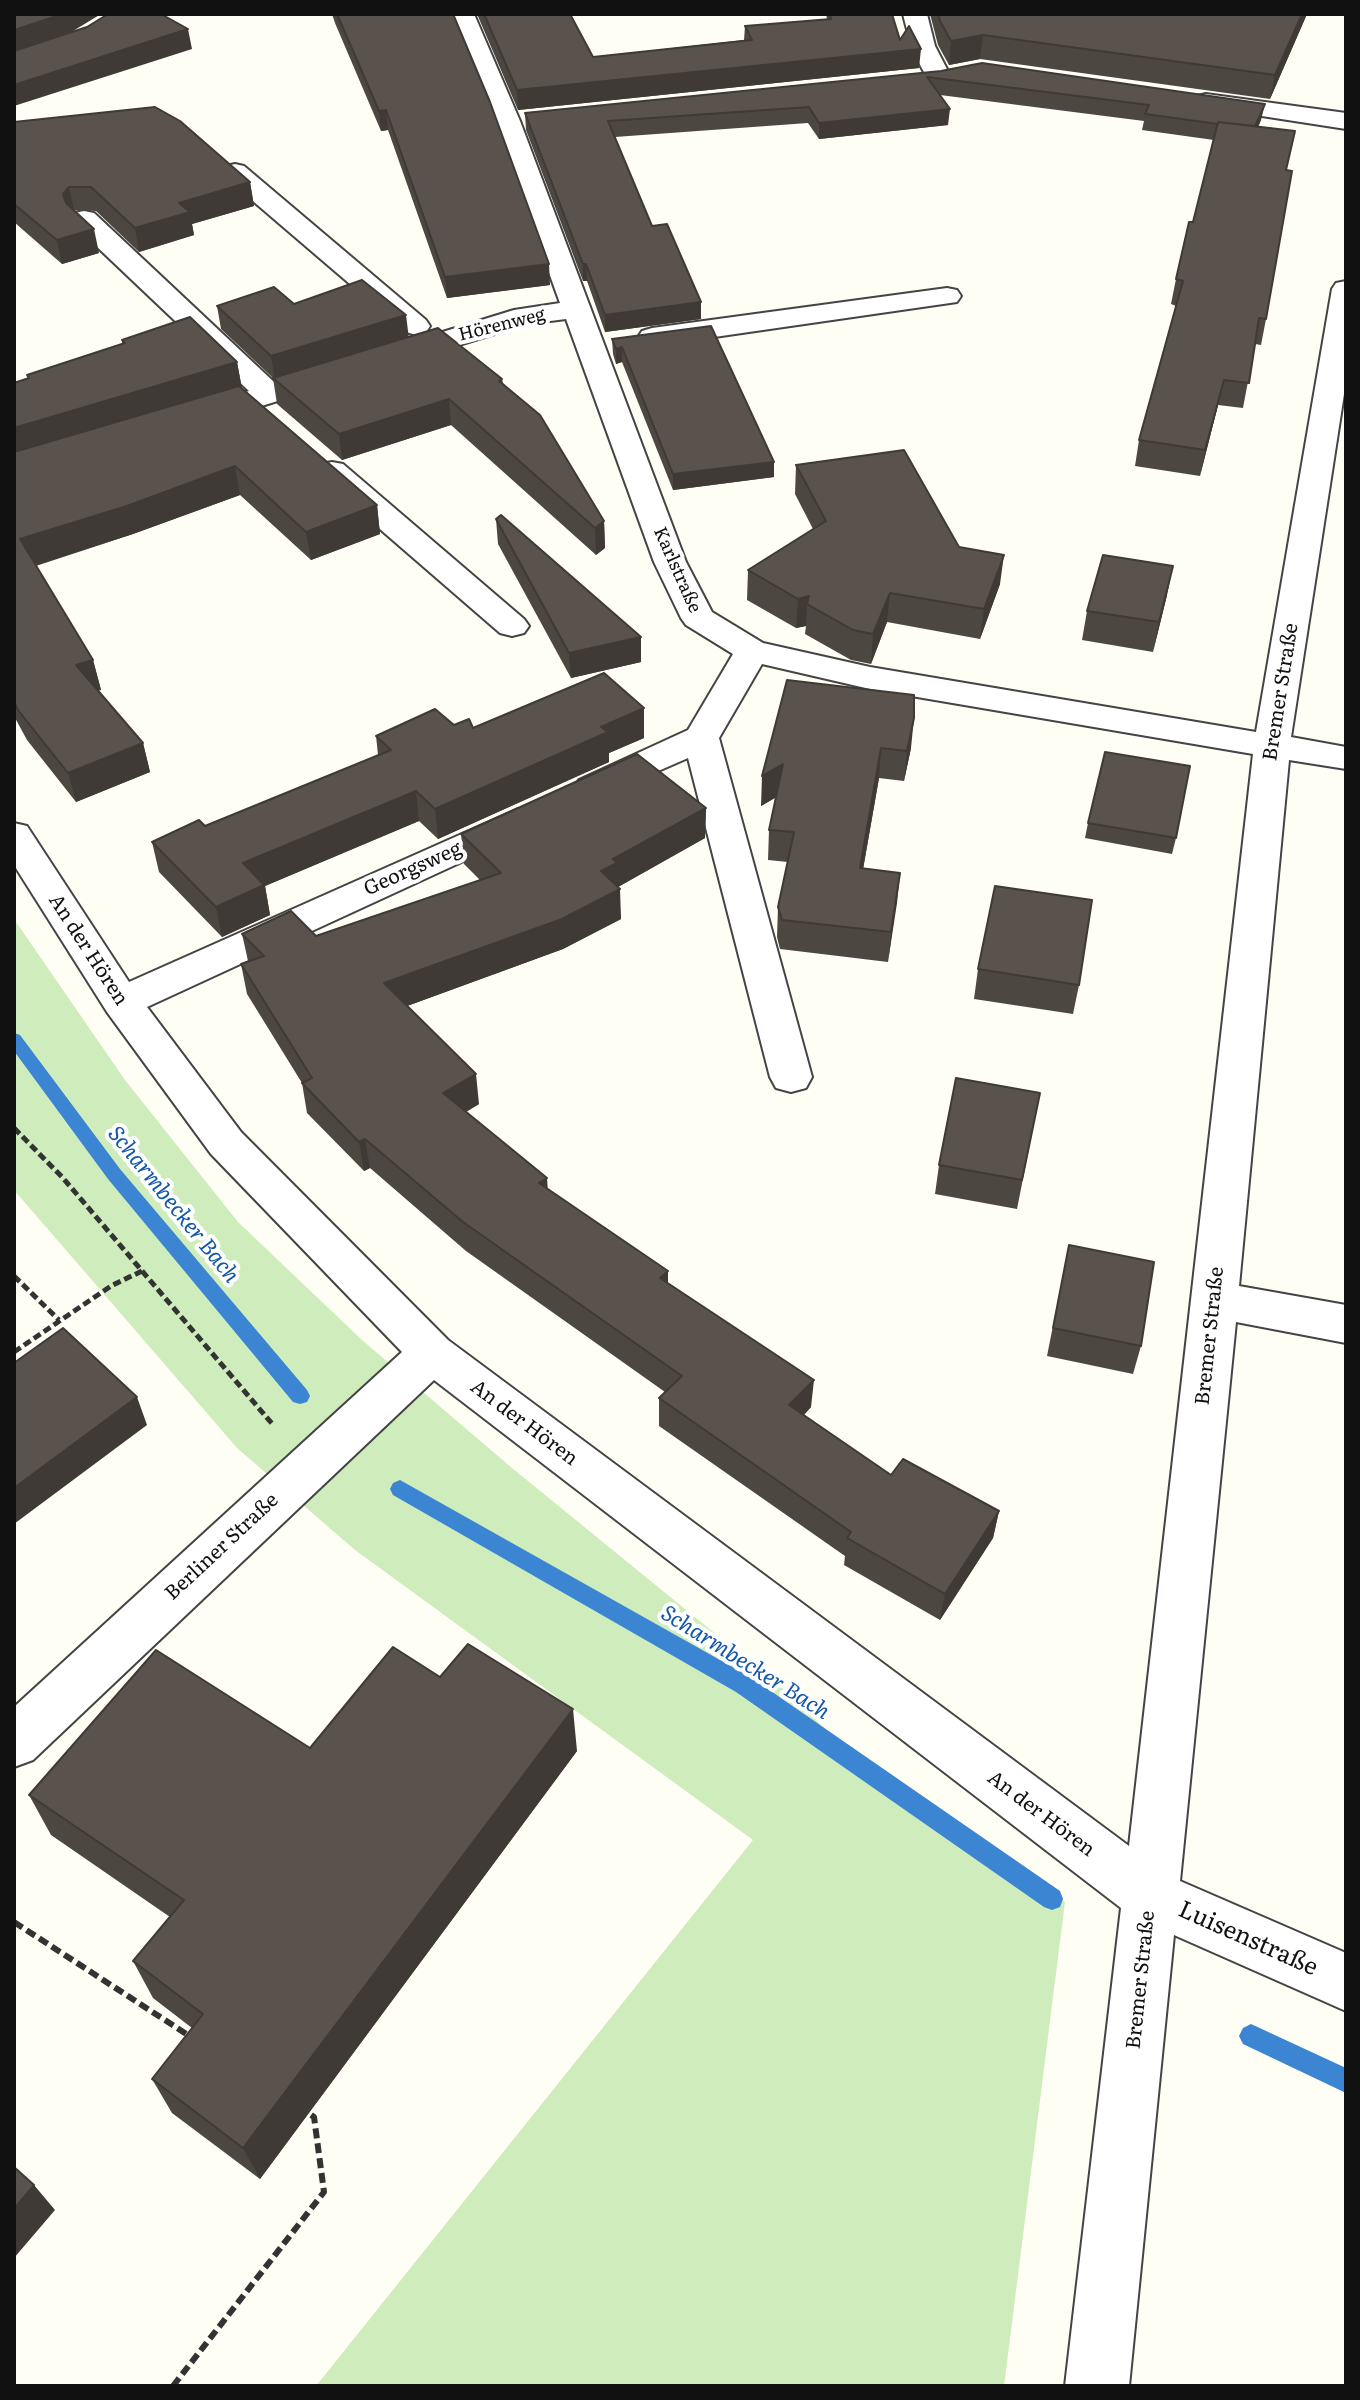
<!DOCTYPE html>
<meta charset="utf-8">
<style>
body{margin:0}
#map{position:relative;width:1360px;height:2400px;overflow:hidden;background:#fffef5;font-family:Literata,serif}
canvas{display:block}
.frame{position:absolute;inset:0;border:16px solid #111;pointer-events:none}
</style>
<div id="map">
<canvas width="1360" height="2400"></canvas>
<div class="frame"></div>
</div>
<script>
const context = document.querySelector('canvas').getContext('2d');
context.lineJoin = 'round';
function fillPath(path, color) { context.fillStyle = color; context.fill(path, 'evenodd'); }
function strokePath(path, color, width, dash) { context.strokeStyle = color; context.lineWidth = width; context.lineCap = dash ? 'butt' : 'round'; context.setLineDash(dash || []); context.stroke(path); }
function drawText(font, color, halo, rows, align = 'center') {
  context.font = font + ' Literata,serif'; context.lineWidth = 8; context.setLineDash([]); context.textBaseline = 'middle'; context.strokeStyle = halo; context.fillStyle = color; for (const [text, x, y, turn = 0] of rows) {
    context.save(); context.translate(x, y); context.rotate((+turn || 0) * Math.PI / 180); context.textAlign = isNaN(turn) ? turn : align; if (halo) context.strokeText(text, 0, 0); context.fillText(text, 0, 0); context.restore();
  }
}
const green = new Path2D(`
 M14,919L125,1080L238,1222L362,1340L512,1468L793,1697L835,1739L1065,1902L1004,2386H316L753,1840L355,1550L237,1448L14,1190Z`);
const stream = new Path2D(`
 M14,1033L20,1035L120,1169L307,1390L310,1396L307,1402L300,1404L293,1402L108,1179L14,1051Z
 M400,1480L752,1678L1060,1891L1063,1899L1060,1907L1052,1910L1044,1907L736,1692L393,1495L390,1489L393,1483Z
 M1251,2024L1346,2068V2093L1243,2044L1239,2036L1243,2028Z`);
const pathFar1 = new Path2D(`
 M14,1128L63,1178L274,1426
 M14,1276L59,1320
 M14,1352L111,1286L142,1271`);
const path = new Path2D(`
 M14,1922L191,2037
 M173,2386L324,2192L314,2117L304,2110`);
const minor = new Path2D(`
 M450,14H474L520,121L686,562L712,612L763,643L870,667L1256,732L1332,289L1336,283L1346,281V381L1291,737L1346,747V769L1289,760L1239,1286L1346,1305V1343L1236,1322L1180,1881L1346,1953V2011L1174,1935L1129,2386H1065L1121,1908L434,1380L33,1760L14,1767V1707L402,1352L211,1154L107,1012L14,865V823L27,826L129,982L518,809L531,812L537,821L531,830L147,1007L241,1132L448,1340L1129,1846L1253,754L870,689L762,664L719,738L812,1077L806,1088L791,1092L776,1088L770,1077L688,758L592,800L579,796L574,788L579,780L688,730L733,654L686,625L681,618L654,562L566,319L527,324L394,365L384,362L379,356L384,350L514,310L560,303L494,121Z
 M903,14H927L935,46L951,77L948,82H930C916,61 909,39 903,14Z
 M1206,94L1346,113V129L1197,106L1194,101L1197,96Z
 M235,164L244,166L426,320L430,326L426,332L416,335L406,332L226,178L222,172L226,166Z
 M84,211L94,213L275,383L332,366L342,369L347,375L342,381L210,422L199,425L188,422L184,416L188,410L249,391L74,225L71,219L74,213Z
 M947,288L957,290L961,296L957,302L652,346L642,343L638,337L642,331L652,328Z
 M332,462L343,464L524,619L529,626L524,633L512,636L500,633L321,478L316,471L321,464Z`);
const wall = new Path2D(`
 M332,14H453L550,285L447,298L388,130L381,131L335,23Z
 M477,14H570L593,57L744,40L745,26L827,19L826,14H892L900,40L919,68L518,110Z
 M930,14H1307L1270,99L980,59L949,65L938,45Z
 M941,71L1261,120L1258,127L1286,170L1266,319L1261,345L1255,344L1243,408L1218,405L1200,476L1135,466L1139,440L1176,306L1171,304L1176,279L1193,222L1214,140L1142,130L1144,121L940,95L948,125L819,139L808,123L615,137L652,226L701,302V319L605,332L587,281H583L526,130L525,113Z
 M14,122L250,182L254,206L192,224L194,235L139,252L96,211L74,210L99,253L62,264L14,222Z
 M294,304L409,337L502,379L503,383L604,521L605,548L596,555L451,425L342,460L277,404L273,378L221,329L217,306Z
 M612,339L774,462V477L673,490L622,362L616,364L613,354Z
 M122,340L237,362L242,388L377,505L380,534L311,560L240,495L133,534L36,566L93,660L101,690H98L143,743L150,772L76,802L27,740L14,716V383L28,378L27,375L122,344Z
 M796,465L959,547L1000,584L980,639L887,622L871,664L851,660L805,634L806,626L796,628L747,600L748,570L813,529L795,494Z
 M496,519L641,662L571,678L498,544Z
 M1167,595L1153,652L1082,640L1087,611Z
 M787,680L911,748L904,781L879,778L863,869L900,873L888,962L780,949L777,937L778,907L788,862L768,860L769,830L776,797L761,806Z
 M454,725L473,728L644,738L609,753V762L438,839L419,821L265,886L270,915L222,937L159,872L152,842L205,826L378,755L376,736Z
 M706,808L705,838L618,887L621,919L563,949L407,1006L479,1104L466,1112L548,1189L668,1283L811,1407L804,1415L891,1475L999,1511L993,1538L940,1620L844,1565L845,1556L659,1426V1398L665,1392L466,1251L370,1168L364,1171L307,1113L302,1083L247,994L241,964L248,961L242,934L316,936L480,880L464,864L461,834Z
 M1088,823L1176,838L1172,854L1085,838Z
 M978,969L1079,985L1073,1014L974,999Z
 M1040,1093L1017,1209L935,1194L939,1165Z
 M1069,1245L1141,1346L1133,1374L1047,1356Z
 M440,1677L577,1751L260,2179L172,2113L152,2079L192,2028L153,1998L133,1961L170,1917L51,1835L29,1795L310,1748Z`);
const shadedWall = new Path2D(`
 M63,14H101L73,31L14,51V30Z
 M1302,14H1307L1270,99L1275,75Z
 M188,29L192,49L14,106V85Z
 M983,35L980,59L949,65L951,41Z
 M921,49L919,68L518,110L517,90Z
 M1265,104L1261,120L1250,146L1253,129Z
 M950,109L948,125L819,139V123Z
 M386,110L388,130L381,131L379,111Z
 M250,182L254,206L192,224L194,235L139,252L135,228L179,203Z
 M69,187L74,210L68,218L63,194Z
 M94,229L99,253L62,264L57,240Z
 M549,264L550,285L447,298L445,277Z
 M583,264H586L587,281H583Z
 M701,302V319L605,332V315Z
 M406,315L409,339L275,380L271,356Z
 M622,347V362L616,364V349Z
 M237,362L242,390L14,459V428Z
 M1224,380L1218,405L1200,476L1205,450Z
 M449,399L451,425L342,460L339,434Z
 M774,462V477L673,490V474Z
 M235,466L240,495L133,534L27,568L20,539Z
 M377,505L380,534L311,560L306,532Z
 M604,521L605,548L596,555L595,528Z
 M1004,555L1000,584L980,639L984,609Z
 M1173,566L1167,595L1153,652L1159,622Z
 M890,593L887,622L871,664L873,634Z
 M809,596L807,604L806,626L796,628L798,599Z
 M641,637V662L571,678L569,653Z
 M93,660L101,690L84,695L76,665Z
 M644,708V738L609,753V762L438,839L435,809L601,727Z
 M914,718L911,748L904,781L907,751Z
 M143,743L150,772L76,802L68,773Z
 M881,748L879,778L858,898L860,868Z
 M783,764L782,794L761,806L762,776Z
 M416,791L419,821L265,886L270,915L222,937L216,907L243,863Z
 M706,808L705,838L618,887L620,889L621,919L563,949L388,1013L384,983L601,871L613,859Z
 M900,873L897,903L888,962L891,932Z
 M476,1074L479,1104L447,1123L443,1093Z
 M365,1139L370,1168L364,1171L359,1142Z
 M547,1178L549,1207L539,1183Z
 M668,1271V1300L660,1278Z
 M814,1380L811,1407L787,1433L789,1405Z
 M137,1397L147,1425L14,1524V1488Z
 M999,1511L993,1538L940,1620L945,1594Z
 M573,1709L577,1751L260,2179L243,2148Z
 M34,2185L55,2210L14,2258V2209Z`);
const building = new Path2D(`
 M14,14H63L14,30Z
 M108,14H161L188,29L14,85V51L87,27Z
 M337,14H453L490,102L549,264L445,277L386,110L379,111Z
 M484,14H570L593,57L752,40L745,26L831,19L830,14H892L900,40L909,26L921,49L517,90Z
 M938,14H1302L1275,75L983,35L951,41L940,21Z
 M982,63L1265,104L1255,126L1218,122V124L1145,114L1149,105L927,77L950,109L819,123L809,107L608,121L652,226L667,224L701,302L605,315L586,264H583L525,113L941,71Z
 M155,107L180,121L250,182L179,203L190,212L135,228L91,187H69L63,194L66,203L94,229L57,240L14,204V122Z
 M1218,122L1295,131L1286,170L1292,171L1266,319L1259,318L1249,383L1224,380L1205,450L1139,440L1183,281L1176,279L1189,222H1193Z
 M362,280L406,315L271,356L217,306L274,287L294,304Z
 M190,317L237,362L14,428V383L29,378L27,375L125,343L122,340Z
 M711,326L774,462L673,474L622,347L616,349L612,339Z
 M438,328L502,379L499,381L540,415L604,521L595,528L449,399L339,434L273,378Z
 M239,386L377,505L306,532L235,466L127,506L20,539L93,660L76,665L143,743L68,773L18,710L14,702V452Z
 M904,450L959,547L1004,555L984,609L890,593L873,634L853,630L807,604L809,596L798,599L748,570L826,521L796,465Z
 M501,515L641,637L569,653L496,519Z
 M1103,555L1173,566L1159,622L1087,611Z
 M604,673L644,708L601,727L608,732L435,809L416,791L243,863L264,885L216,907L152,842L199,820L205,826L391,750L376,736L435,709L454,725L469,719L473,728Z
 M787,680L914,695V718L907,751L881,748L860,868L900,873L891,932L782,920L778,907L794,832L769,830L783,764L762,776Z
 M1105,752L1190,766L1176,838L1088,823Z
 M637,754L706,808L613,859L617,863L601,871L620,889L562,919L384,983L476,1074L443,1093L547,1178L539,1183L668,1271L660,1278L814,1380L789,1405L891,1475L903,1459L999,1511L945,1594L847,1538L851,1532L659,1398L682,1376L463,1222L365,1139L359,1142L302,1083L312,1078L241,964L264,956L242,934L291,911L316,936L501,873L461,834Z
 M995,886L1092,900L1079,985L978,969Z
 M956,1078L1040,1093L1022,1180L939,1165Z
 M1069,1245L1154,1262L1141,1346L1053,1328Z
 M63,1328L137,1397L14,1488V1363Z
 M468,1644L573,1709L243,2148L152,2079L203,2014L133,1961L184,1900L29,1795L156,1650L310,1748L393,1647L440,1677Z
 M14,2167L34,2185L14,2209Z`);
const farStreetnames = [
 ["Hörenweg",502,325,-14],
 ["Karlstraße",677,570,66]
];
const streetNames = [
 ["Bremer Straße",1281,692,-81],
 ["Georgsweg",413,869,-24],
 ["An der Hören",88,950,57],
 ["Bremer Straße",1210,1336,-84],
 ["An der Hören",524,1423,37],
 ["Berliner Straße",222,1547,-43],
 ["An der Hören",1041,1814,37],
 ["Bremer Straße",1141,1980,-84]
];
const waterNames = [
 ["Scharmbecker Bach",173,1205,51],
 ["Scharmbecker Bach",745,1663,32]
];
const nearStreetnames = [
 ["Luisenstraße",1248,1939,24]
];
fillPath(green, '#cfecbc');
fillPath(stream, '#3b85d3');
strokePath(minor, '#444', 4);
strokePath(pathFar1, '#333', 5, [8, 4]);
strokePath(path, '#333', 6, [10, 5]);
fillPath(minor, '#fff');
fillPath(wall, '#4d4742');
fillPath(shadedWall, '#3f3a36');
fillPath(building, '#5a534d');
strokePath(building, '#3f3a36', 2);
drawText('18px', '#111', '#fff', farStreetnames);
drawText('20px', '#111', '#fff', streetNames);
drawText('italic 22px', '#1357aa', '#fff', waterNames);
drawText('24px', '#111', '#fff', nearStreetnames);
</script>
